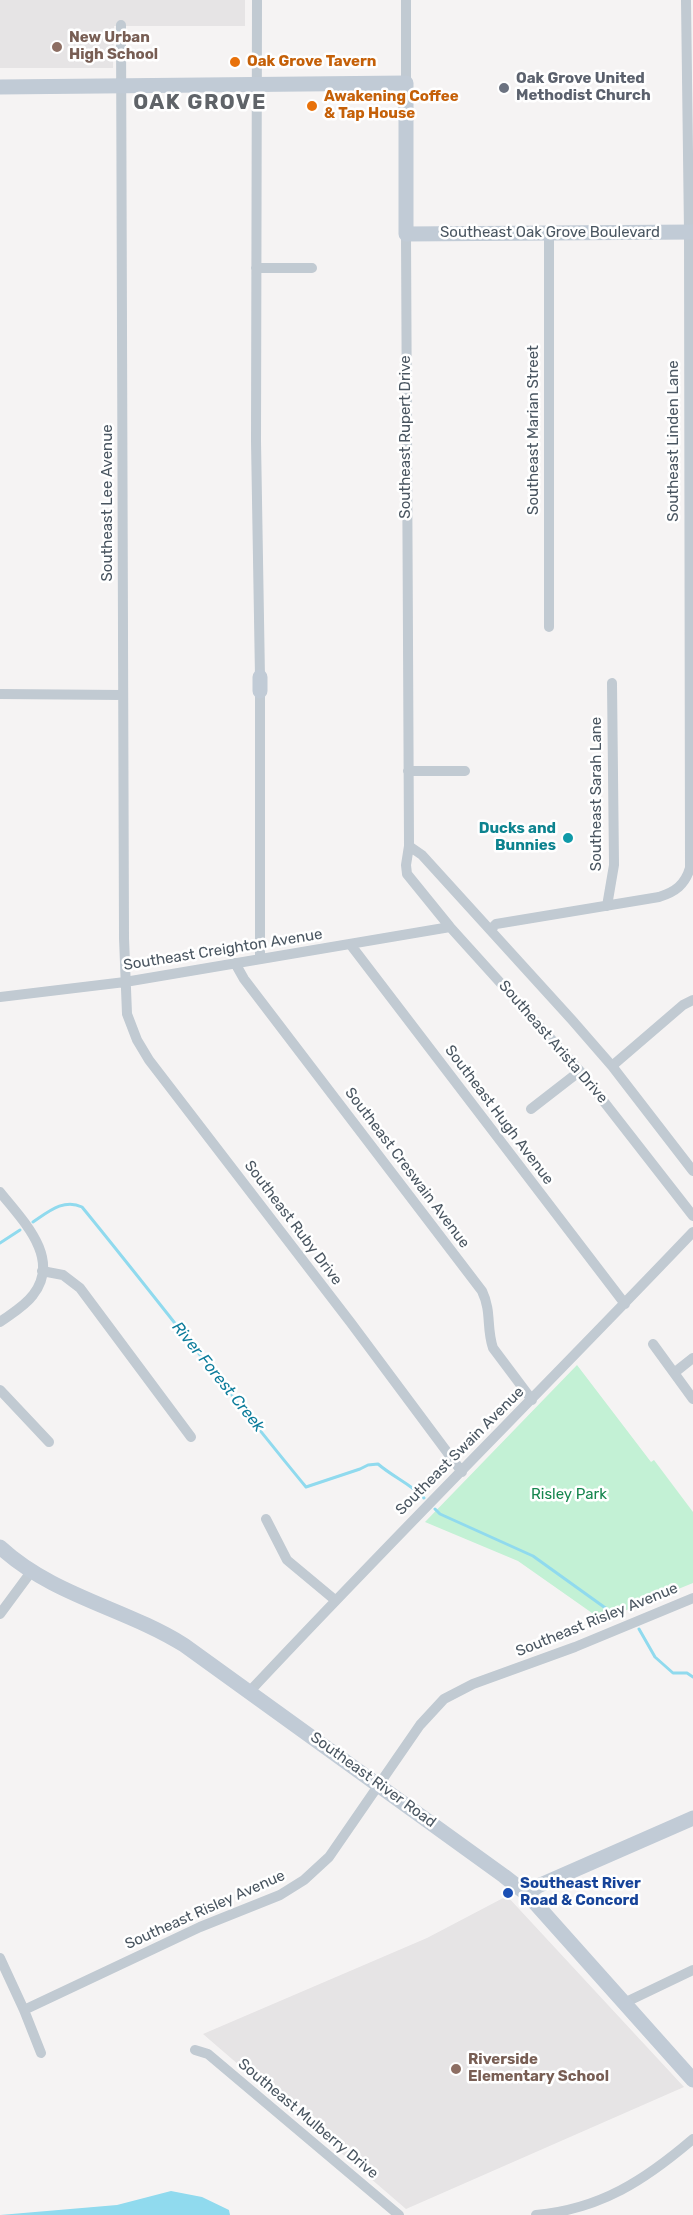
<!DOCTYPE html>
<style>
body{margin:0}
canvas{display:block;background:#f5f3f3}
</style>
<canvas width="693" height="2215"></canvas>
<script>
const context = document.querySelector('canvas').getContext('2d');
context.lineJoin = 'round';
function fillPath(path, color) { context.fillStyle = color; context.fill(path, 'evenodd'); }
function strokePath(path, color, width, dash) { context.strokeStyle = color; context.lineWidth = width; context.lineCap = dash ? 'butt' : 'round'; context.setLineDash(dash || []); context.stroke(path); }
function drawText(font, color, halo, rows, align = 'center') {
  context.font = font + ' Rubik,sans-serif'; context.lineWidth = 5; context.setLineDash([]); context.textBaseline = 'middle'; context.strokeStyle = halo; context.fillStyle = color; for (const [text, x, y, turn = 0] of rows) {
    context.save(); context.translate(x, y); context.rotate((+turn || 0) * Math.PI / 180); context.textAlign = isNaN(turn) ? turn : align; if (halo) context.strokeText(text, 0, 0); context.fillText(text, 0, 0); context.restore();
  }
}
const education = new Path2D(`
 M0,0H245V26H114L113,68H0Z
 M507,1896L684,2087L406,2209L203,2034L427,1938Z`);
const green = new Path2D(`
 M577,1365L651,1462L654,1460L693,1512V1583L602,1620L518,1561L425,1522Z`);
const water = new Path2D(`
 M171,2191L202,2197L229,2210L230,2215H0L117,2205Z`);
const stream = new Path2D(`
 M33,1222C48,1212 64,1198 82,1207C158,1300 230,1395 306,1487L360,1469L368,1465L378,1464C393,1477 411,1484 424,1498
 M0,1243L20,1230
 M435,1509L440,1514L533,1556L611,1612
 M639,1629L655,1657L673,1673H687L693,1677`);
const street = new Path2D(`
 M257,0L256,441L260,677
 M121,25L124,938L127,1014L137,1040L149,1060L351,1323L462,1472
 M406,83V0
 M406,234L409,846L406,865L407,874L450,927L580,1071L693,1216
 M256,268H312
 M549,627V233
 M260,691V958
 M0,694L123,695
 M408,771H465
 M409,846L422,855L572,1020L612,1066L693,1171
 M607,906L614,865L612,683
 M491,929L496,924L659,897C675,892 685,885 690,868L689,232L686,0
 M350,944L625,1304
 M235,963L244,979L482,1291C492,1312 486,1327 493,1348L532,1400
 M0,997L125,982L450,927
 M612,1066L683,1005L693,1000
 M531,1109L580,1071
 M0,1192C22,1220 62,1258 33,1295C25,1306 11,1314 0,1322
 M42,1271L63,1275L80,1288L191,1437
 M653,1344L693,1399
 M674,1373L693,1358
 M0,1390L49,1442
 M266,1519L287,1560L335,1600
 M0,1614L31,1572
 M250,1691C395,1536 546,1386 693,1232
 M0,1958L24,2010L41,2053
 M624,2003L693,1970
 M24,2010L200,1927L280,1895L304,1880L329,1857L420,1725L444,1699L473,1684L575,1647L693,1598
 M195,2050L208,2054L399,2215
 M536,2215C601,2209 645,2180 693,2139`);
const secondary = new Path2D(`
 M0,87L406,83V234L693,232
 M260,677V691
 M0,1547C53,1596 125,1608 184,1645L504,1876L527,1894L693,2080
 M527,1894L538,1886L693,1818`);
const markers = [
 [57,47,6,"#8d6e63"],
 [235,62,6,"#e8710a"],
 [504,88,6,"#6b7280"],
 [312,106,6,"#e8710a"],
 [568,838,6,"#0f9aa8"],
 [508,1893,6,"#1a4fb4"],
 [456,2069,6,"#8d6e63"]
];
const educationNames = [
 ["New Urban",69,38],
 ["High School",69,55],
 ["Riverside",468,2060],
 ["Elementary School",468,2077]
];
const foodNames = [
 ["Oak Grove Tavern",247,62],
 ["Awakening Coffee",324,97],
 ["& Tap House",324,114]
];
const worshipNames = [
 ["Oak Grove United",516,79],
 ["Methodist Church",516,96]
];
const streetNames = [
 ["Southeast Oak Grove Boulevard",550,233],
 ["Southeast Marian Street",534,430,-90],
 ["Southeast Rupert Drive",406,437,-90],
 ["Southeast Linden Lane",674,441,-90],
 ["Southeast Lee Avenue",108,503,-90],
 ["Southeast Sarah Lane",597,794,-90],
 ["Southeast Creighton Avenue",223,950,-9],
 ["Southeast Arista Drive",553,1042,49],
 ["Southeast Hugh Avenue",499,1115,53],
 ["Southeast Creswain Avenue",407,1168,53],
 ["Southeast Ruby Drive",293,1223,53],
 ["Southeast Swain Avenue",460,1451,-45],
 ["Southeast Risley Avenue",597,1620,-22],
 ["Southeast River Road",373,1780,36],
 ["Southeast Risley Avenue",205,1910,-24],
 ["Southeast Mulberry Drive",308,2119,40]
];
const cultureNames = [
 ["Ducks and",556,829],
 ["Bunnies",556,846]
];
const parkNames = [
 ["Risley Park",569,1495]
];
const transitNames = [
 ["Southeast River",520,1884],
 ["Road & Concord",520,1901]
];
const waterNames = [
 ["River Forest Creek",218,1377,51]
];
const districtNames = [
 ["OAK GROVE",200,103]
];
fillPath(education, '#e6e4e5');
fillPath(green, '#c3f1d5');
fillPath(water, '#90daee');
strokePath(stream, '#90daee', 3);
strokePath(street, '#c1cad2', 10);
strokePath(secondary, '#c1cbd6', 15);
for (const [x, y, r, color] of markers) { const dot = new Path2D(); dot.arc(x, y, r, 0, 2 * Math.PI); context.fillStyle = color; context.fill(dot); strokePath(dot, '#fff', 2); }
drawText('bold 15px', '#785e54', '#fff', educationNames, 'left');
drawText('bold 15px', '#c56008', '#fff', foodNames, 'left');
drawText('bold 15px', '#5b616d', '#fff', worshipNames, 'left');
drawText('15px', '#4a5661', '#fff', streetNames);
drawText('bold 15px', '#0d838f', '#fff', cultureNames, 'right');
drawText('15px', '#17864f', '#fff', parkNames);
drawText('bold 15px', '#164399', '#fff', transitNames, 'left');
drawText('italic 16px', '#0c7c9b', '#fff', waterNames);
context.letterSpacing = '1.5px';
drawText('bold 21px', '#5f6368', '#fff', districtNames);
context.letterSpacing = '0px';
</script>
